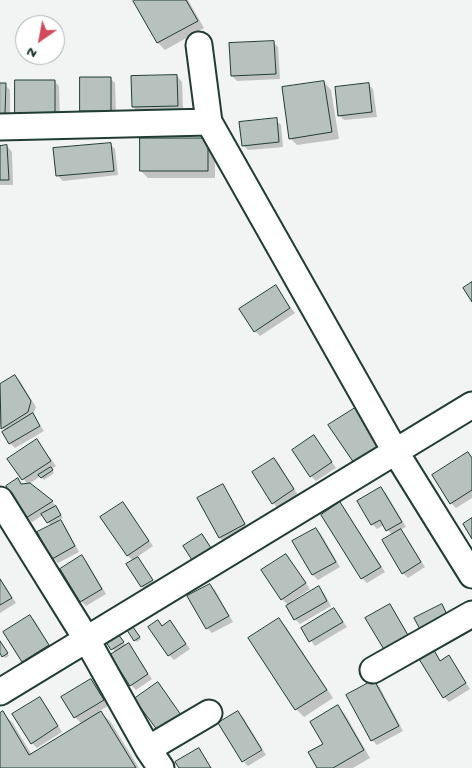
<!DOCTYPE html>
<style>
body{margin:0}
#map{position:relative;width:472px;height:768px;overflow:hidden;background:#f2f3f3;font-family:"Gochi Hand",sans-serif}
canvas{display:block}
.north{position:absolute;left:15px;top:15px;width:50px;height:50px;box-sizing:border-box;background:#fff;border:1px solid #a5b1ae;border-radius:50%;rotate:213deg;font-size:14px;font-weight:700;line-height:20px;text-align:center;color:#1f3d34}
.north::after{content:'';display:block;margin:auto;width:18px;height:22px;background:#d1495b;clip-path:polygon(50% 0,100% 100%,50% 72%,0 100%)}
</style>
<div id="map">
<canvas width="472" height="768"></canvas>
<div class="north">N</div>
</div>
<script>
const context = document.querySelector('canvas').getContext('2d');
context.lineJoin = 'round';
function fillPath(path, color) { context.fillStyle = color; context.fill(path, 'evenodd'); }
function strokePath(path, color, width, dash) { context.strokeStyle = color; context.lineWidth = width; context.lineCap = dash ? 'butt' : 'round'; context.setLineDash(dash || []); context.stroke(path); }
const shadow = new Path2D(`
 M137,0H188L204,28L165,50L158,43L134,1Z
 M273,42L278,47L280,79L237,81L232,76Z
 M177,76L182,82L183,111L138,112L133,107Z
 M110,78L115,83L116,116H87L82,111Z
 M54,81L59,86L60,121L22,122Z
 M324,82L331,90L339,139L297,145L290,138Z
 M0,84L5,85L10,90V119H0Z
 M368,84L373,89L377,117L344,120L339,115Z
 M276,120L281,125L283,147L248,150L243,145Z
 M208,139L215,147V178H148L141,171Z
 M110,144L115,149L118,175L63,181L58,176Z
 M7,146L12,152L13,185H0V147Z
 M275,287L295,313L260,336L255,331Z
 M15,376L20,381L36,407L33,415L44,431L15,448L10,443L5,431L0,424V386Z
 M37,441L56,466L51,469L54,473L44,480L41,476L29,484L57,506L56,507L63,518L59,520L65,526L79,552L58,563L53,558L51,526L43,515L32,522L27,517L18,480L23,485H28L9,459Z
 M318,442L336,468L316,481L311,476Z
 M468,454L472,458V498L456,508L451,503Z
 M274,459L279,464L298,495L278,508L273,503Z
 M222,486L227,491L249,530L225,543L220,538L199,499Z
 M381,488L386,493L406,527L400,530L405,535L425,567L408,578L403,573L392,535L384,525L377,529L372,524Z
 M123,504L153,546L137,557L154,582L144,589L128,564L133,561L127,555Z
 M340,504L345,509L385,572L367,583L362,578Z
 M316,529L321,534L340,567L318,580L313,575L294,542Z
 M204,538L212,551L195,562L193,559Z
 M286,555L310,589L292,601L294,602L319,588L324,593L331,606L300,624L295,619L288,605L282,599Z
 M82,557L87,562L106,594L86,606L81,601Z
 M0,578L16,603L0,613Z
 M210,585L215,590L233,622L212,633L207,628Z
 M390,606L394,611L413,642L391,655Z
 M334,609L347,627L315,646L302,628Z
 M30,616L35,621L53,651L28,666L4,632Z
 M279,619L286,627L333,698L304,717L296,709L249,638Z
 M170,621L190,649L174,660L169,655L158,622L163,626Z
 M133,628L141,639L137,642L135,640Z
 M120,638L126,646L128,645L133,650L152,679L136,690L131,685L116,653L108,643Z
 M0,641L9,656L5,658L0,651Z
 M433,652L441,662L448,657L453,662L470,689L449,702L444,697Z
 M91,681L96,686L108,706L99,711L110,721L139,768H0V714L2,713L12,722L32,755L82,724L75,717Z
 M374,681L379,686L403,731L377,745L372,740Z
 M40,699L45,704L62,732L37,748L32,743Z
 M337,707L345,714L370,758L353,768H318L324,744Z
 M238,712L243,717L262,748L243,760Z
 M263,750L266,755L248,766L244,762Z`);
const building = new Path2D(`
 M134,0H186L198,21L157,43L133,1Z
 M274,41L276,74L231,76L229,43Z
 M177,75L178,106L132,107L131,76Z
 M80,77H111V111H80Z
 M15,80H55V117H15Z
 M324,81L332,132L289,139L282,87Z
 M0,83H6L5,114H0Z
 M369,83L372,112L338,116L335,87Z
 M277,118L279,142L242,146L239,122Z
 M140,138H208V171H140Z
 M111,143L114,171L56,176L53,148Z
 M7,145L9,180H0V146Z
 M472,282V302L463,288Z
 M276,285L290,308L254,332L239,309Z
 M15,375L31,401L28,412L1,429L0,384Z
 M355,408L380,446L354,463L328,425Z
 M33,413L40,426L9,444L2,432Z
 M314,435L332,462L310,477L292,450Z
 M37,439L51,461L22,480L7,459Z
 M468,452L472,458V490L450,504L432,475Z
 M274,458L294,489L272,504L252,472Z
 M51,467L53,470L41,478L38,475Z
 M18,478L21,484L30,483L53,501L26,518L6,486Z
 M223,484L245,524L219,538L197,498Z
 M381,487L402,522L386,531L380,520L371,525L357,501Z
 M123,502L149,541L127,556L100,517Z
 M340,502L381,567L361,579L321,515Z
 M56,506L61,515L47,523L41,514Z
 M472,518V539L463,524Z
 M61,520L75,546L52,559L37,532Z
 M316,528L336,562L312,575L292,541Z
 M401,529L421,562L402,574L382,540Z
 M202,534L211,548L192,560L183,546Z
 M286,554L306,583L281,600L261,570Z
 M82,555L102,589L80,602L60,569Z
 M138,557L153,580L141,587L126,564Z
 M0,579L12,598L0,605Z
 M210,584L229,616L206,629L187,596Z
 M319,586L327,601L294,620L286,606Z
 M390,604L409,637L385,651L365,618Z
 M442,604L450,621L423,635L414,618Z
 M334,608L343,622L309,642L301,628Z
 M30,615L49,645L22,662L3,632Z
 M279,618L327,690L295,710L248,638Z
 M158,620L162,626L170,620L186,644L168,656L148,627Z
 M133,627L140,637L134,641L127,630Z
 M118,634L124,642L111,650L106,642Z
 M0,641L8,653L2,657L0,653Z
 M129,643L148,674L130,686L110,655Z
 M434,650L440,661L449,655L466,683L443,698L419,659Z
 M91,679L104,700L74,718L61,697Z
 M374,680L399,726L371,741L346,695Z
 M158,682L181,715L158,731L134,699Z
 M40,697L58,726L31,744L12,714Z
 M338,705L364,750L333,768H317L308,752L323,744L310,722Z
 M3,711L29,755L101,711L136,768H0V713Z
 M238,711L262,750L242,762L218,723Z
 M199,748L211,768H179L175,762Z`);
const street = new Path2D(`
 M199,45L209,122
 M0,127L209,122L395,451L472,575
 M0,500L87,640L148,749L161,768
 M373,670L472,614
 M0,692L472,405
 M148,749L209,713`);
fillPath(shadow, '#0003');
fillPath(building, '#b7c1bd');
strokePath(building, '#1f3d34', 1);
strokePath(street, '#1f3d34', 29);
strokePath(street, '#fff', 25);
</script>
